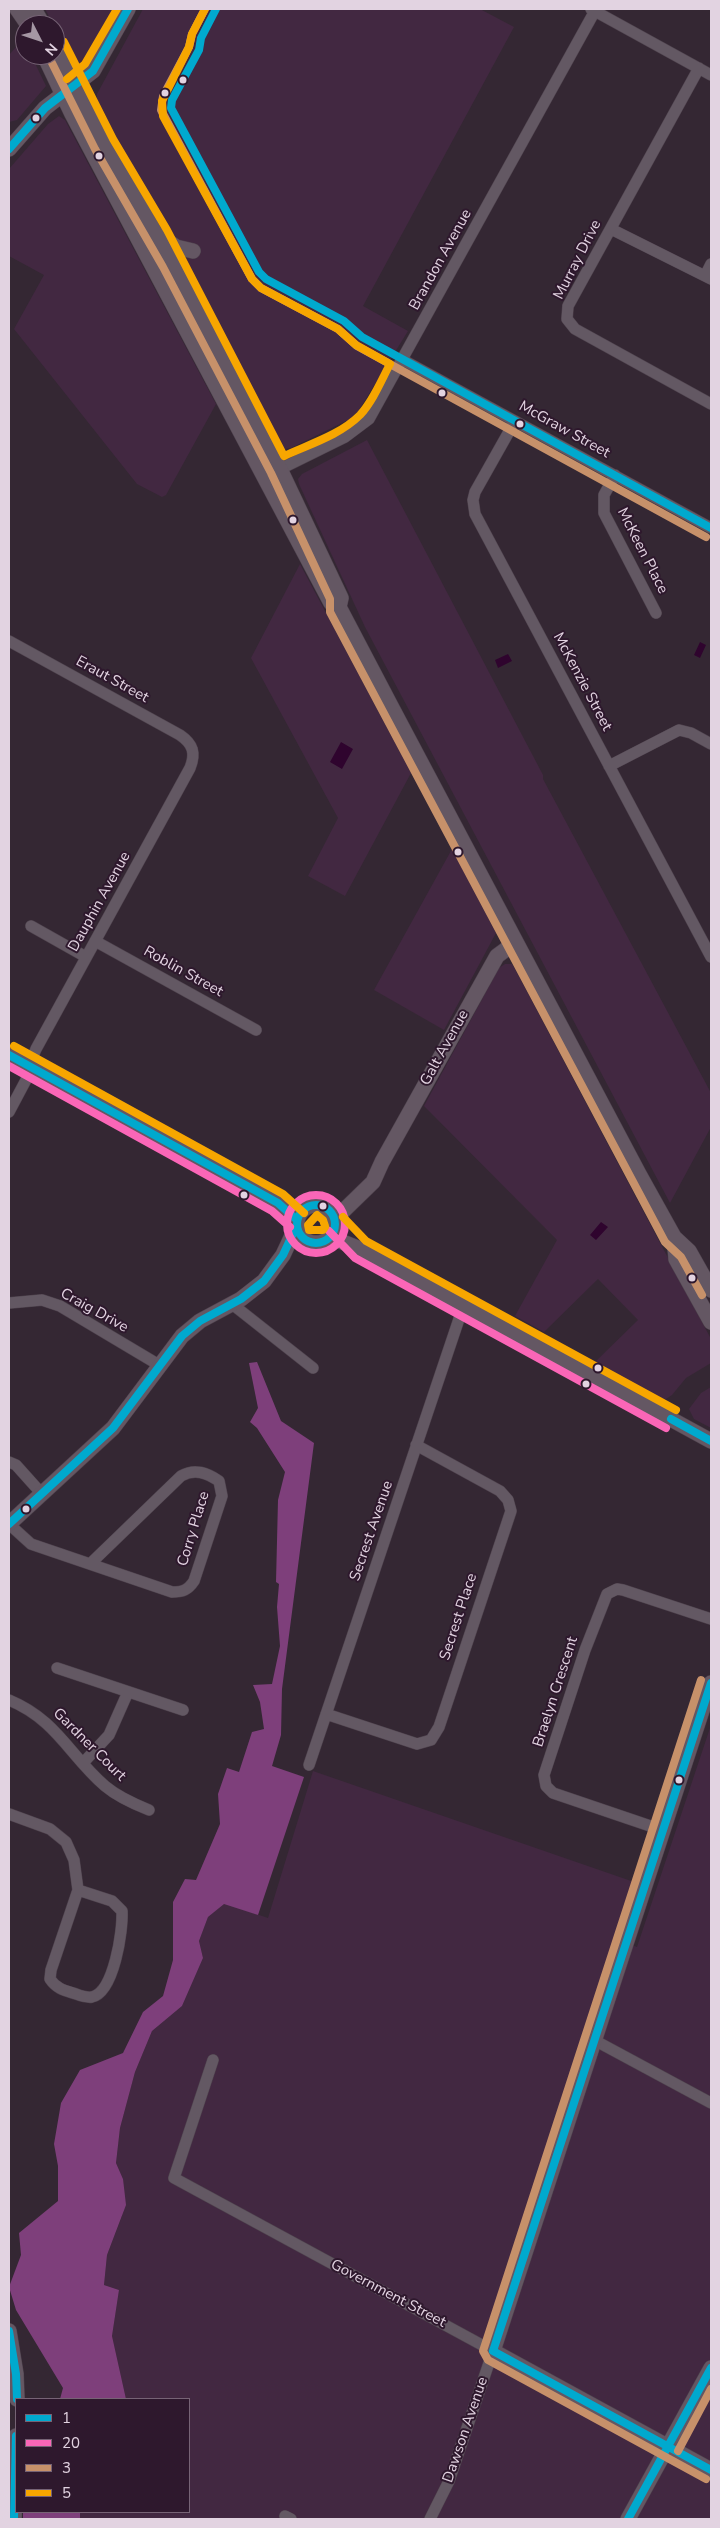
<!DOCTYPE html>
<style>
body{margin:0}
#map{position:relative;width:720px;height:2528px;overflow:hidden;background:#342733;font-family:"Nunito Sans",sans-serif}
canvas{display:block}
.frame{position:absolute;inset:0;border:10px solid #e2d3e1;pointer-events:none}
.legend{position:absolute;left:15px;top:2398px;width:175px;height:115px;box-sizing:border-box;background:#2e182d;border:1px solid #766375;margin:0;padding:6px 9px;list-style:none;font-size:15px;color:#e2d3e1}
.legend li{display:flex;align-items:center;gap:10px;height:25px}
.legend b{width:25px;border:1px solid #766375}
.north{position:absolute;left:15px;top:15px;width:50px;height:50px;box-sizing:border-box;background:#2e182d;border:1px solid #766375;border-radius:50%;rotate:131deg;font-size:14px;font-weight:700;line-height:20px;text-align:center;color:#e2d3e1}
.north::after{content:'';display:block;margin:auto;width:18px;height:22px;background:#a597a4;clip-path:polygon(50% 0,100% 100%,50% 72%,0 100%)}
</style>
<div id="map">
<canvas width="720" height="2528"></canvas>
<div class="frame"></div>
<ul class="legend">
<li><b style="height:6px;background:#00a9ce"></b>1</li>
<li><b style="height:6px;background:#fa66b7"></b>20</li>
<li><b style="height:6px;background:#c7916a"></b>3</li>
<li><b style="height:6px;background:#f7a600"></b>5</li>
</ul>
<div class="north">N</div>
</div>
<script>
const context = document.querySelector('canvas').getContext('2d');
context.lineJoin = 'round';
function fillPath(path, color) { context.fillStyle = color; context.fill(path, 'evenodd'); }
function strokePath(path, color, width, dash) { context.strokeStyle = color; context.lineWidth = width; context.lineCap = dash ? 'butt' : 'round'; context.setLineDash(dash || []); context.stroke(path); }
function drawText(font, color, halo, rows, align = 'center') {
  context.font = font + ' "Nunito Sans",sans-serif'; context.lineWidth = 4; context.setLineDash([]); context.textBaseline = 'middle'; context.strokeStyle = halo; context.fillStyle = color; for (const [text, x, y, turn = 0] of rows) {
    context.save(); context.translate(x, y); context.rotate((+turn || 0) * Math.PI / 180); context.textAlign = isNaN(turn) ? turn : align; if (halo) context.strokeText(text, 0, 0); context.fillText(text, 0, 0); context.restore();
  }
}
const built = new Path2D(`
 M45,9H113L84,61L78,64L72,60Z
 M143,9H480L514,27L363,306L408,331L359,410L350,419L291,448L285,449L279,445L97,104V94Z
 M23,39L25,55H31L46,86L17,120L9,122V55Z
 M59,116L65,120L216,404L166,495L162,497L137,484L14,329L44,275L9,256V169L48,124Z
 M367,440L543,775V779L711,1093V1127L670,1203L365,627L299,484L298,479L302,474Z
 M300,564L411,773L345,896L308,876L338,818L251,658Z
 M452,849L496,933L444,1030L374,990Z
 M505,964H512L515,969L711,1339V1363L686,1378L672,1395L666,1399L657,1398L594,1363L638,1320L598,1279L544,1332L515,1316L557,1240L424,1106L499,968Z
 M711,1387V1428L694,1419L689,1409L701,1393Z
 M711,1725V2519H80V2512H189V2399H126L112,2336L119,2290L104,2285L107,2255L122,2216L123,2179L116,2163L120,2128L135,2072L152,2031L182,2006L203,1958L199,1941L208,1917L223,1904H227L268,1918L313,1771L637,1883L618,1940L637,1947Z`);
const forest = new Path2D(`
 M257,1362L281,1421L314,1443L282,1689L281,1735L272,1766L304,1777L258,1915L224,1904L208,1917L199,1941L203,1958L182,2006L152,2031L135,2072L120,2128L116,2163L123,2179L126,2205L107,2255L104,2285L119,2290L112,2336L126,2399H60L63,2388L16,2310L9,2287L21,2255L19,2233L58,2201V2166L54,2144L61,2103L80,2070L123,2053L143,2012L163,1996L173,1960V1902L185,1879L196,1880L220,1824L218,1794L227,1768L239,1772L252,1732L264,1729L260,1702L253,1685L272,1684L280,1646L277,1607L279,1584L276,1582L278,1500L285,1472L257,1428L250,1422L258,1408L249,1363Z
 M23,2512H80V2519H23Z`);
const water = new Path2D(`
 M700,642L706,645L700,658L694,655Z
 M508,654L512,661L498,668L495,660Z
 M341,742L353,749L342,769L330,762Z
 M601,1222L608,1227L596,1240L590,1235Z`);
const street = new Path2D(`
 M591,9L711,75
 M699,68L568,306L567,319L575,329L711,404
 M611,229L711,279
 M705,276L711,264
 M403,360L711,528
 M515,421L475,492L473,500L475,514L711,957
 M615,475L604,495V513L656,613
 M264,477L345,437L369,419L596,9
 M9,641L180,735C193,744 196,753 190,768L36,1049L29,1066L26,1080L9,1112
 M609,766L679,730L691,733L711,744
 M31,926L86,957
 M95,941L256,1030
 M9,1303L42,1300L60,1306L159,1365
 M232,1304L313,1368
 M9,1462L16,1465L42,1494
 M9,1524L31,1544L172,1592C183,1592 188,1590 194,1581L222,1496L219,1481C207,1473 195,1468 181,1476L90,1564
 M57,1668L183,1710
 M9,1700C57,1720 69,1755 105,1786C118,1797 134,1804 149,1810
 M326,1714L417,1744L431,1740L439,1727L511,1511L508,1500L500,1491L416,1445
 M83,1763L109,1735L128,1692
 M309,1765L459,1319L466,1307
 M9,1814L50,1829L66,1842L74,1860L78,1890L51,1970L50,1979C56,1988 63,1990 73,1993C79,1995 85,1998 92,1997C114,1992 123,1931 122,1911L112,1901L78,1890
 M662,1830L553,1793L546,1786L544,1775L585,1650L607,1594L617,1589L623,1590L711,1619
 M594,2040L711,2103
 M213,2060L174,2178L493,2351L449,2481L430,2519
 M285,2516L291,2519`);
const secondary = new Path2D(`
 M17,9L28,25
 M34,9L43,25
 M55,47L104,144L172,262L280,469L341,598L339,607
 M44,55L72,114L331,603L339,607L392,708L639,1174L674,1237L689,1251L711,1290
 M9,149L45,108L93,71L128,9
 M159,235L176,247L193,251
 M9,1055L278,1203L297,1220
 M297 1224a19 19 0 1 1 38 0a19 19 0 1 1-38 0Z
 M335,1219L373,1182L382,1162L497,956L516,942
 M330,1237L360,1249L711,1441
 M674,1237L676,1259L711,1322
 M9,1524L113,1428L182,1336L200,1321L241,1299L264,1281L283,1255L297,1225
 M711,1683L493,2351L711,2470
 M9,2331L16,2374L17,2399
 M14,2519L16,2436
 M628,2519L711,2368`);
const bus1 = new Path2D(`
 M216,9L201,38L199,50L172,100L171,108L259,272L266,279L344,321L362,337L711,528
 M9,149L45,108L93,71L128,9
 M9,1055L278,1203L297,1220
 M297 1224a19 19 0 1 1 38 0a19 19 0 1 1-38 0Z
 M671,1419L711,1441
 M9,1524L113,1428L182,1336L200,1321L241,1299L264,1281L283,1255L297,1225
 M9,2331L16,2374L17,2399
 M493,2351L711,1683
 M493,2351L711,2470
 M14,2519L16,2436
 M628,2519L711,2368`);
const bus2 = new Path2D(`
 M9,1066L272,1211L290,1227
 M287 1224a29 29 0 1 1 58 0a29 29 0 1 1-58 0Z
 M329,1231L355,1258L666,1428`);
const bus3 = new Path2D(`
 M205,9L192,34L189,47L163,96L161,110L252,279L261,288L338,329L357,346L706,537
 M48,55L95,149L163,267L271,473L330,599V612L665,1242L681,1257L702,1295
 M701,1680L483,2351L488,2360L706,2479
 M678,2451L711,2389`);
const bus4 = new Path2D(`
 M64,42L113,139L167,230L284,456C310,444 340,435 360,415C373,401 381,381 390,364L356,345L338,329L261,288L252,279L163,116L162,101L189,47L192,34L205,9
 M67,79L85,64L117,9
 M14,1046L283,1194L304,1213
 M343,1217L366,1241L676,1410
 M325,1227L323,1230H309L308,1225L317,1215L323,1220L325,1226`);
const markers = [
 [183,80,4.5,"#e2d3e1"],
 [165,93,4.5,"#e2d3e1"],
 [36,118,4.5,"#e2d3e1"],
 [99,156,4.5,"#e2d3e1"],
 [442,393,4.5,"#e2d3e1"],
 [520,424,4.5,"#e2d3e1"],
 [293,520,4.5,"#e2d3e1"],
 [458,852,4.5,"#e2d3e1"],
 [244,1195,4.5,"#e2d3e1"],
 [323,1206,4.5,"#e2d3e1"],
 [692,1278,4.5,"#e2d3e1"],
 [598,1368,4.5,"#e2d3e1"],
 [586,1384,4.5,"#e2d3e1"],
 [26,1509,4.5,"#e2d3e1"],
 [679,1780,4.5,"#e2d3e1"]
];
const streetNames = [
 ["Brandon Avenue",441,260,-61],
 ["Murray Drive",578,260,-63],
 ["McGraw Street",564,430,29],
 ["McKeen Place",642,551,63],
 ["Eraut Street",112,680,29],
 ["McKenzie Street",582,682,62],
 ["Dauphin Avenue",100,902,-61],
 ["Roblin Street",183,972,29],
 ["Galt Avenue",445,1048,-61],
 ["Craig Drive",94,1311,29],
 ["Corry Place",194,1529,-73],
 ["Secrest Avenue",372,1531,-71],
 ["Secrest Place",459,1617,-72],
 ["Braelyn Crescent",556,1692,-72],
 ["Gardner Court",89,1745,45],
 ["Government Street",388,2294,28],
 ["Dawson Avenue",466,2430,-71]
];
fillPath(built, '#422841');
fillPath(forest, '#7e3f7b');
fillPath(water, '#2f042e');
strokePath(street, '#4f434e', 12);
strokePath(secondary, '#4f434e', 16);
strokePath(street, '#635863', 11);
strokePath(secondary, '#645763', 15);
strokePath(bus1, '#00a9ce', 8);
strokePath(bus2, '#fa66b7', 8);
strokePath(bus3, '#c7916a', 8);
strokePath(bus4, '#f7a600', 8);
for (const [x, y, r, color] of markers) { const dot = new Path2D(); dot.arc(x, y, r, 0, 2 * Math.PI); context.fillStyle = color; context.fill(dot); strokePath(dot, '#2e182d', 2); }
drawText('15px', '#e2d3e1', '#2e182d', streetNames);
</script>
